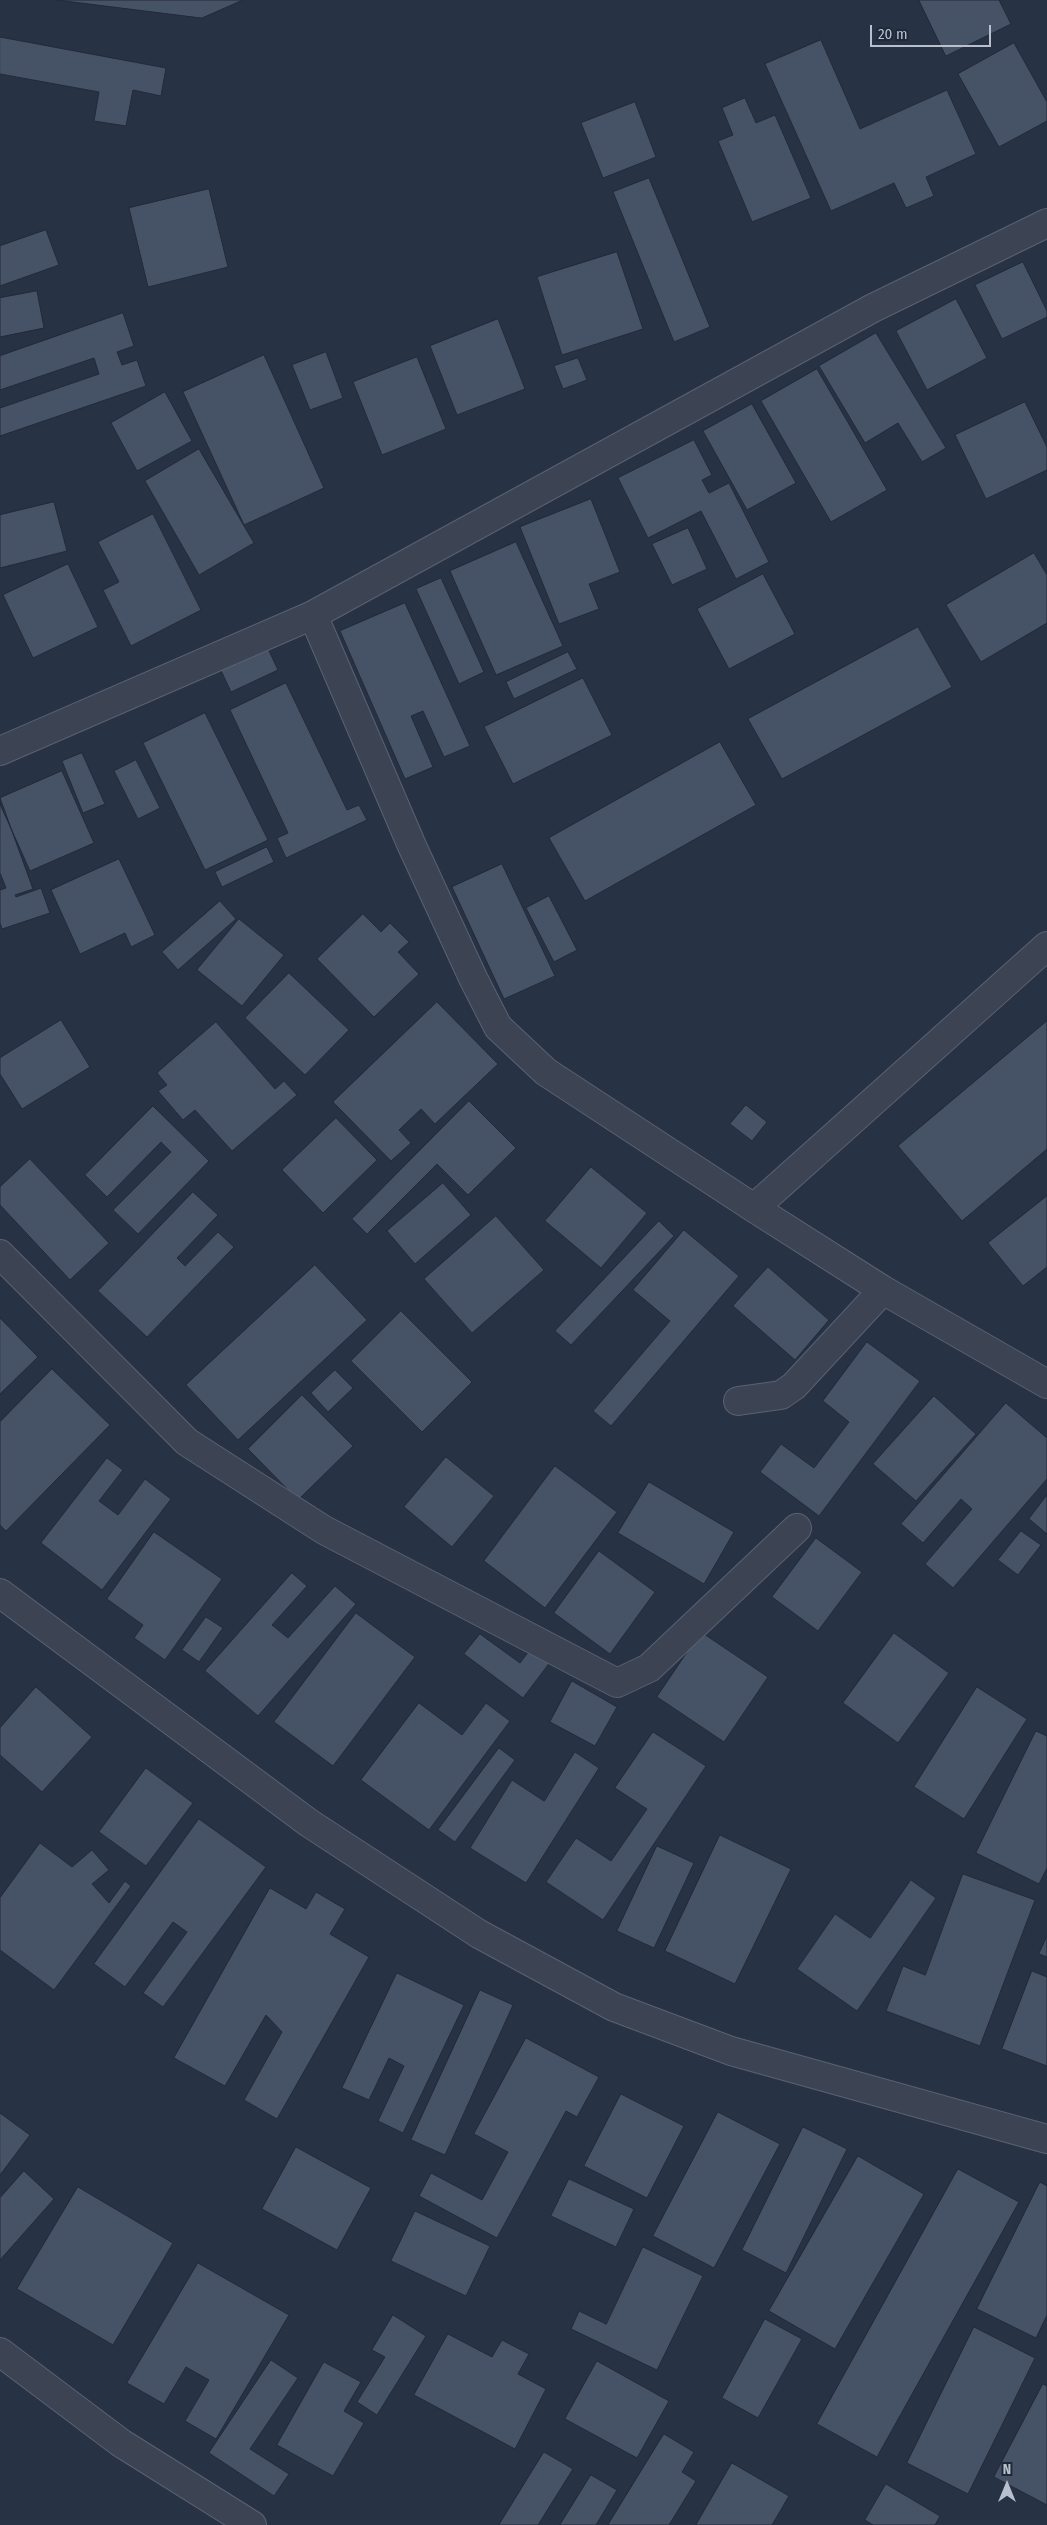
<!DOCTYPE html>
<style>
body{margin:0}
#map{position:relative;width:1047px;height:2525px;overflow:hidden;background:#273244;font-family:"Fira Sans Condensed",sans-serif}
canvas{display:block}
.north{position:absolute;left:982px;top:2460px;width:50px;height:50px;-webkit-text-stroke:4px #202939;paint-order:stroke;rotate:0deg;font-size:14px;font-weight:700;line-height:20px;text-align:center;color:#b9c0cd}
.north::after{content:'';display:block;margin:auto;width:18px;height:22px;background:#b9c0cd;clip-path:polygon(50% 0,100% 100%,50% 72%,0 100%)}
.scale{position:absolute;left:870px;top:25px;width:121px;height:22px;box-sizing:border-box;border:2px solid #b9c0cd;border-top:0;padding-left:6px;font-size:15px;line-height:18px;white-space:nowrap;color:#b9c0cd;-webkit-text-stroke:4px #202939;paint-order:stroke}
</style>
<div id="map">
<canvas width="1047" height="2525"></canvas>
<div class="north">N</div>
<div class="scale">20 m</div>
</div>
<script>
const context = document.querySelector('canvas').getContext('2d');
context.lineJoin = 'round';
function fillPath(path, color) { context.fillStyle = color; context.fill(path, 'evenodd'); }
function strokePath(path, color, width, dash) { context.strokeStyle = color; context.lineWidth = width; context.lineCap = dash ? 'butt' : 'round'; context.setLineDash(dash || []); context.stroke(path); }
const building = new Path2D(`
 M57,0H243L202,18Z
 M919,0H999L1011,24L946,56Z
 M0,37L166,68L161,96L133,90L126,126L94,121L99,92L0,74Z
 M821,40L860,129L947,90L976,154L926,177L934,196L906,208L894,183L831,211L765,64Z
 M1014,43L1047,102V121L999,147L958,74Z
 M745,98L756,123L775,115L811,198L752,222L718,141L733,135L722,108Z
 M635,102L656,157L603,178L581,123Z
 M649,178L710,327L674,342L613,192Z
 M209,189L228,267L148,287L129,208Z
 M46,230L59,265L0,286V246Z
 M617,252L643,329L562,355L537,277Z
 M1023,262L1047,311V317L1002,339L975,285Z
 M37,291L44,328L0,337V298Z
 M956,299L987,358L927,390L896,331Z
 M123,313L134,346L117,352L122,365L137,360L146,386L0,436V408L99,374L94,358L0,390V356Z
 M498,319L525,389L457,415L430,346Z
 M876,333L946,448L922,462L898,423L865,443L819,366Z
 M326,352L343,398L310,410L292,365Z
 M264,355L324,488L244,525L183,392Z
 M417,357L446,429L382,455L353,382Z
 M578,358L587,380L563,389L554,366Z
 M817,369L887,490L831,522L761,401Z
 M165,392L192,441L137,471L111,423Z
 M1025,402L1047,447V470L986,499L955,435Z
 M752,404L796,483L747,510L703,431Z
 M694,440L712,475L702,480L709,493L729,483L769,562L736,579L701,511L648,538L618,478Z
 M199,449L254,543L199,575L145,481Z
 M591,499L620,572L589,584L599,609L559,624L520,527Z
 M54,502L67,551L0,568V515Z
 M153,514L201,610L131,646L103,590L119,582L98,542Z
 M688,528L707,569L672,585L652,544Z
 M516,542L563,646L496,675L450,571Z
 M1034,553L1047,575V623L981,662L946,605Z
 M68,564L98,627L33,658L3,595Z
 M763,574L795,634L729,669L697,609Z
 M441,578L484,672L459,684L416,589Z
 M405,603L470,746L444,757L423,711L411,716L433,767L405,779L340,631Z
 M918,627L952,687L782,779L748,719Z
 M264,640L278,670L231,692L217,662Z
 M568,652L577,669L514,699L506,682Z
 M583,678L612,735L513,784L484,727Z
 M286,683L347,810L359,805L367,820L286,858L277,838L288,833L230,710Z
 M205,713L268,840L205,870L143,743Z
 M720,742L756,805L585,901L549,838Z
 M82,753L105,804L83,813L62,761Z
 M136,760L160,808L138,819L114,771Z
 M62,771L94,843L30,871L0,804V798Z
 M0,798L33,889L15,895L16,897L41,888L50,913L2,929L0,923V890L6,888L0,873Z
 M267,847L274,862L222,887L215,872Z
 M119,859L155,935L131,947L125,933L80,954L51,890Z
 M502,864L555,976L504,999L452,887Z
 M549,896L577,950L554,962L526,908Z
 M220,901L236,919L178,970L162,952Z
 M363,914L381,932L390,923L409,942L398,952L419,974L374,1017L317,959Z
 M239,919L284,955L242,1006L197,970Z
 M289,973L349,1030L305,1075L245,1018Z
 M437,1002L498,1064L435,1124L421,1109L399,1130L411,1143L391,1161L333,1102Z
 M61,1020L90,1067L22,1109L0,1074V1058Z
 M1047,1021V1149L962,1221L898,1146Z
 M216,1022L275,1089L284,1081L297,1095L232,1151L195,1110L183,1120L158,1091L167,1085L157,1073Z
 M469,1101L516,1148L468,1195L437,1164L367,1234L352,1219Z
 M746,1105L767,1122L752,1141L730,1124Z
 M153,1106L209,1161L138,1234L113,1210L171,1152L161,1142L107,1197L85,1175Z
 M336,1118L377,1160L323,1213L282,1170Z
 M30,1159L109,1243L70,1280L0,1205V1187Z
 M591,1167L647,1213L601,1268L545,1221Z
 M443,1183L471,1215L415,1264L387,1231Z
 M193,1192L218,1215L177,1258L185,1266L218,1232L234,1247L147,1337L98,1291Z
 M1047,1196V1267L1023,1286L988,1243Z
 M496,1216L544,1270L472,1333L424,1279Z
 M659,1221L674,1236L571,1345L555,1331Z
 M684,1230L739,1276L611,1426L593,1411L670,1321L633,1290Z
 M315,1265L367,1320L238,1440L186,1385Z
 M768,1267L829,1320L795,1360L733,1306Z
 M401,1311L472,1382L422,1432L351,1361Z
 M0,1318L38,1357L0,1394Z
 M867,1342L920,1381L819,1516L760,1472L781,1444L814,1468L849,1422L823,1401Z
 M52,1369L110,1425L6,1531L0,1525V1422Z
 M335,1370L353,1388L328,1412L311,1393Z
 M302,1395L353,1446L298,1500L248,1449Z
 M934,1396L976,1434L916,1501L873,1464Z
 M1006,1403L1047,1438V1479L953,1588L925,1564L972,1509L961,1499L923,1543L901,1524Z
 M446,1457L494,1496L452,1547L404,1507Z
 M107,1458L123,1470L99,1501L118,1515L145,1479L171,1499L102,1590L41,1543Z
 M555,1466L617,1512L545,1608L484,1561Z
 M649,1482L734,1532L704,1584L618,1533Z
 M1047,1495V1534L1029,1519Z
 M1021,1531L1041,1545L1018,1575L998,1560Z
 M154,1532L222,1579L165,1660L134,1638L143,1625L107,1599Z
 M816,1538L862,1572L818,1631L772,1597Z
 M599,1551L655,1592L610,1654L554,1613Z
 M292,1573L307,1586L272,1625L288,1638L335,1586L356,1604L258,1716L205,1671Z
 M356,1613L415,1657L333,1766L274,1722Z
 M206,1617L223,1628L199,1662L182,1650Z
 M701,1632L768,1677L724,1742L657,1697Z
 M894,1633L949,1673L898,1743L843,1703Z
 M480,1634L520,1663L535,1643L554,1657L523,1698L464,1654Z
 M572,1681L617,1707L595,1746L550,1722Z
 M36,1687L92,1737L42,1792L0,1755V1728Z
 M977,1687L1027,1719L964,1819L914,1787Z
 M419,1703L462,1735L486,1703L510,1721L429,1830L361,1780Z
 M1036,1731L1047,1736V1868L1039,1884L976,1853Z
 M653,1732L706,1766L603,1920L546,1882L576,1838L611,1861L647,1809L615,1788Z
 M499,1748L515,1760L455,1842L438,1830Z
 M575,1752L599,1768L526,1883L470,1848L512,1780L544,1801Z
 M146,1768L193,1803L146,1866L99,1832Z
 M199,1819L266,1867L163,2007L143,1993L187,1932L173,1922L125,1987L94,1964Z
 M720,1835L791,1869L735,1984L665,1951Z
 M40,1843L72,1867L92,1850L109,1870L92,1884L109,1903L125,1881L131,1886L54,1990L0,1950V1898Z
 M657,1846L694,1863L654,1948L617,1931Z
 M963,1874L1035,1900L980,2046L886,2011L903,1966L925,1975Z
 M911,1880L936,1898L857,2011L797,1969L835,1914L870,1938Z
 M270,1888L306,1909L316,1892L345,1909L330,1934L369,1957L277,2119L244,2100L282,2032L266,2015L225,2086L174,2058Z
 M1047,1936V1957L1039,1954Z
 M1032,1971L1047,1977V2066L1002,2049Z
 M397,1973L464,2005L403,2133L378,2121L404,2066L389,2058L369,2100L342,2088Z
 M480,1990L513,2005L445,2155L411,2140Z
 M526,2038L599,2077L577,2117L566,2111L497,2238L419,2196L431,2173L482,2200L508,2152L474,2134Z
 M621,2094L684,2126L647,2198L584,2166Z
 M718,2112L780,2144L714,2268L653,2236Z
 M0,2113L30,2135L0,2175Z
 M803,2127L847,2149L786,2273L742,2250Z
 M296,2147L371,2188L337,2250L262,2209Z
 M858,2156L924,2194L835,2349L769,2311Z
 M958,2169L1019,2202L877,2457L817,2424Z
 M24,2171L54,2199L0,2260V2198Z
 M569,2179L634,2209L616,2247L551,2216Z
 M1040,2182L1047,2186V2315L1036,2338L977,2309Z
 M78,2187L173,2243L113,2345L17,2289Z
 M415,2211L490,2246L466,2296L391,2261Z
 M643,2247L703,2276L657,2370L571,2329L579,2311L606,2324Z
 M198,2263L289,2315L216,2439L185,2421L209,2380L186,2367L164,2404L127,2383Z
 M393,2315L426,2336L377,2415L357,2402L385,2357L372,2350Z
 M765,2319L802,2339L758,2418L722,2398Z
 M974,2327L1035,2358L968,2494L907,2463Z
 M448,2334L492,2357L502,2340L529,2354L518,2374L546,2389L515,2449L414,2395Z
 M271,2360L298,2378L250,2449L289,2474L274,2496L209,2453Z
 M597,2361L669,2401L637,2458L565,2419Z
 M324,2362L361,2382L344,2411L364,2423L333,2476L277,2445Z
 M1043,2384L1047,2386V2505L994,2477Z
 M664,2434L694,2452L682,2472L696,2481L669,2525H608Z
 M544,2452L573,2469L538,2525H499Z
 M732,2463L789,2496L772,2525H696Z
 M591,2475L617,2490L596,2525H560Z
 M886,2484L940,2516L935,2525H873L865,2520Z`);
const minor = new Path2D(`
 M313,615L412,846L473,978L498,1027L546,1072L754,1208L883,1290L1047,1384
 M0,751L313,615L873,308L1047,223
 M754,1208L1047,946
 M0,1254L187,1442L324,1530L617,1683L649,1668L797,1528
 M738,1401L781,1395L794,1386L883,1290
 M0,1593L309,1823L479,1934L614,2007L731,2051L1047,2139
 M0,2352L121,2443L252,2525`);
fillPath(building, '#465266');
strokePath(building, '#222b3b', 1);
strokePath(minor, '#5a6271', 30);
strokePath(minor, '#3c4453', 28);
</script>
